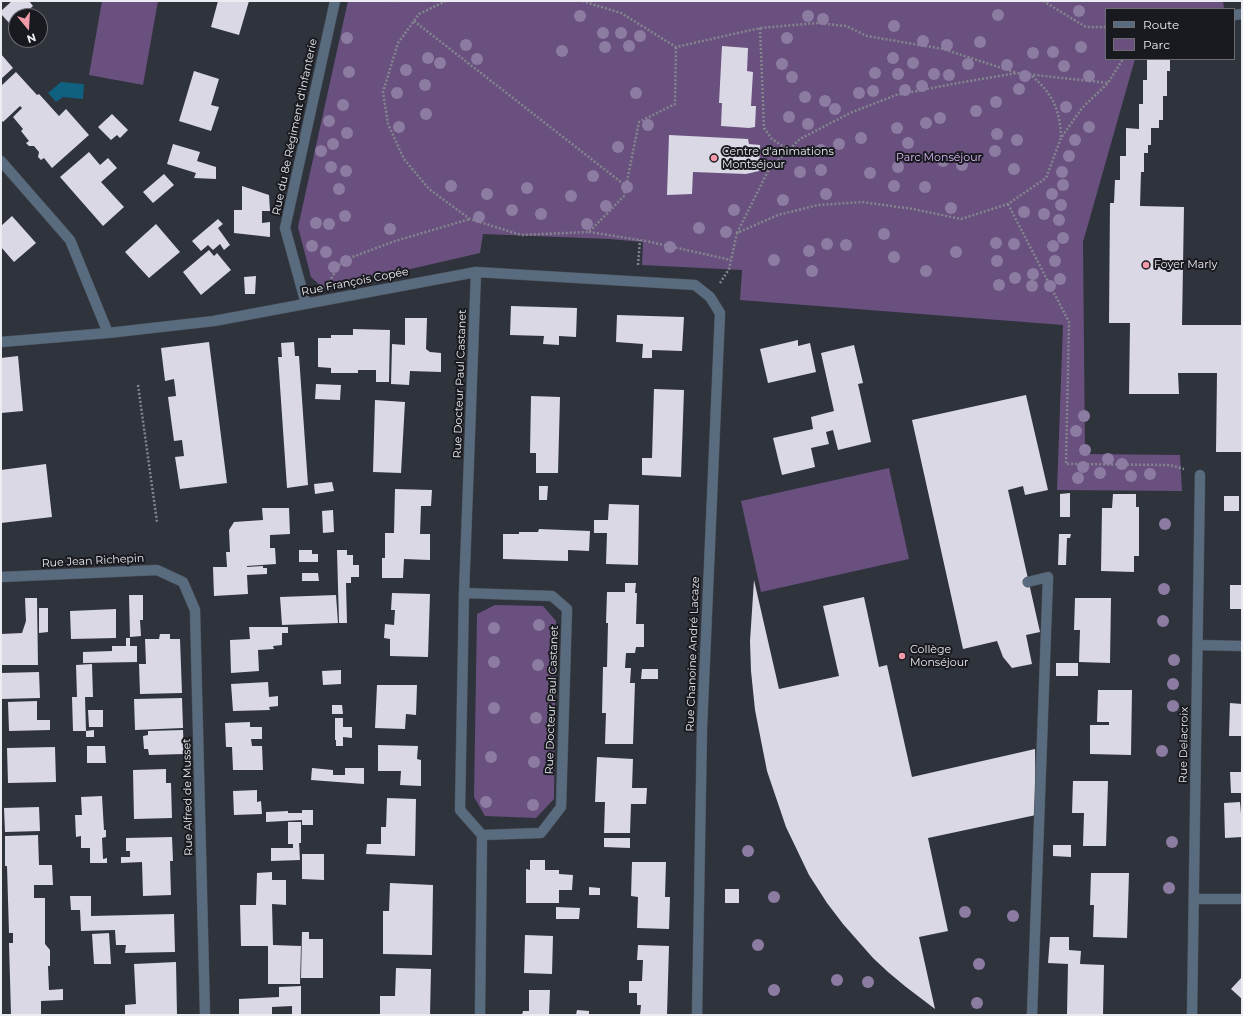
<!DOCTYPE html>
<meta charset="utf-8">
<style>
body{margin:0}
#map{position:relative;width:1243px;height:1016px;overflow:hidden;background:#2f333c;font-family:Montserrat,sans-serif}
canvas{display:block}
.frame{position:absolute;inset:0;border:2px solid #eaecf2;pointer-events:none}
.legend{position:absolute;left:1105px;top:8px;width:130px;height:52px;box-sizing:border-box;background:#191a1f;border:1px solid #6d6e73;margin:0;padding:5px 7px;list-style:none;font-size:12px;color:#eaecf2}
.legend li{display:flex;align-items:center;gap:8px;height:20px}
.legend b{width:20px;border:1px solid #6d6e73}
.north{position:absolute;left:8px;top:8px;width:40px;height:40px;box-sizing:border-box;background:#191a1f;border:1px solid #6d6e73;border-radius:50%;rotate:162deg;font-size:11px;font-weight:700;line-height:16px;text-align:center;color:#eaecf2}
.north::after{content:'';display:block;margin:auto;width:14px;height:18px;background:#f39aaa;clip-path:polygon(50% 0,100% 100%,50% 72%,0 100%)}
</style>
<div id="map">
<canvas width="1243" height="1016"></canvas>
<div class="frame"></div>
<ul class="legend">
<li><b style="height:5px;background:#586b7f"></b>Route</li>
<li><b style="height:11px;background:#6a507f"></b>Parc</li>
</ul>
<div class="north">N</div>
</div>
<script>
const context = document.querySelector('canvas').getContext('2d');
context.lineJoin = 'round';
function fillPath(path, color) { context.fillStyle = color; context.fill(path, 'evenodd'); }
function strokePath(path, color, width, dash) { context.strokeStyle = color; context.lineWidth = width; context.lineCap = dash ? 'butt' : 'round'; context.setLineDash(dash || []); context.stroke(path); }
function drawText(font, color, halo, rows, align = 'center') {
  context.font = font + ' Montserrat,sans-serif'; context.lineWidth = 4; context.setLineDash([]); context.textBaseline = 'middle'; context.strokeStyle = halo; context.fillStyle = color; for (const [text, x, y, turn = 0] of rows) {
    context.save(); context.translate(x, y); context.rotate((+turn || 0) * Math.PI / 180); context.textAlign = isNaN(turn) ? turn : align; if (halo) context.strokeText(text, 0, 0); context.fillText(text, 0, 0); context.restore();
  }
}
const green = new Path2D(`
 M102,1H158L143,85L89,75Z
 M348,1H1223L1224,9H1106V59H1135L1083,242L1085,454L1180,455L1182,491L1057,490L1063,325L740,300L742,270L642,265L643,242L609,239L483,234L480,253L324,289L311,277L298,227Z
 M889,468L909,559L761,592L741,501Z
 M495,605L543,606L556,621L554,799L536,818L485,816L474,797L477,614Z`);
const water = new Path2D(`
 M61,82L84,84L83,99L63,97L56,102L48,93Z`);
const building = new Path2D(`
 M12,1H29L33,6L22,16H16V21L11,25L1,14V11Z
 M218,1H249L239,35L211,27Z
 M722,46L748,48L747,71L753,72L751,106H756L755,127L749,128L721,126L722,103H719Z
 M1,54L13,68L1,79Z
 M1147,59H1170V71H1167V96H1163V120H1159V128H1151V145H1148V153H1144V172H1141L1140,206L1184,207L1182,325H1242V452H1216L1217,373H1178L1179,394H1129L1130,323H1109L1110,203H1114L1115,180H1120V156H1126V128L1139,129V104H1143V80H1147Z
 M194,71L219,79L211,105L219,107L211,131L179,121Z
 M16,72L37,95L39,94L59,116L66,109L89,135L52,168L44,158L41,160L38,157L39,152L34,146H29L26,143L29,141L21,131L23,129L13,117L22,108L20,106L3,122L1,120V86Z
 M112,114L128,130L120,138L117,135L111,140L98,127Z
 M669,135L748,139L749,144L760,145L759,171L746,174L693,172L692,194L667,195Z
 M173,144L200,152L197,161L216,167V179L194,178L196,173L167,164Z
 M89,152L100,165L108,158L117,168L101,182L124,207L103,226L60,177Z
 M164,174L174,185L153,203L143,192Z
 M242,186L269,195L270,211H262V223L270,222V237L234,233V210H242Z
 M12,216L36,243L14,262L1,247V226Z
 M218,219L223,224L218,228L230,245L224,250L220,244L213,250L208,245L201,251L192,241Z
 M156,224L180,252L149,278L125,252Z
 M209,250L214,256L217,253L231,270L201,295L183,272Z
 M256,276L255,294H245L244,277Z
 M511,306L577,308L576,337L559,336V345L543,344L544,336L510,335Z
 M617,315L684,317L682,351L652,350V358H642L643,344L616,342Z
 M405,318H427L426,349L430,352L441,353V372L410,371L409,385L391,384L392,344L405,345Z
 M353,329L390,330L389,382H376V370H358V373H331V368L318,367V338H331V335H353Z
 M798,340V346L810,343L816,372L768,383L760,349Z
 M209,342L227,483L180,489L175,457L184,456L182,440L174,441L168,397L176,396L174,379L165,381L161,348Z
 M294,342L295,356H299L308,485L287,488L278,357H282L281,343Z
 M854,345L863,383L858,384L871,442L838,450L833,430L826,432L829,444L811,448L815,467L782,475L773,438L813,429L811,417L834,411L821,353Z
 M18,356L23,411L1,413V358Z
 M316,384L341,385L340,400L315,399Z
 M654,389L684,390L681,477L642,475V458H652Z
 M1026,395L1048,490L1025,495L1023,486L1008,490L1040,632L1026,635L1032,664L1012,668L1003,657L997,641L963,649L912,420Z
 M531,396L560,397L558,473H536V453H530Z
 M375,400L405,402L401,473L373,472Z
 M46,464L52,517L1,523V470Z
 M332,482L334,491L315,494L314,484Z
 M539,486H548L547,500H539Z
 M395,489L432,490L431,506H421L420,534H430V560L404,559L403,578H382V558H385V533H394Z
 M1070,493V517H1060V494Z
 M1113,494H1136V507H1139V556H1134V572L1101,571L1102,508H1112Z
 M1224,496H1239V511H1224Z
 M609,504L639,505L638,565L606,564L607,533H594V520H608Z
 M262,508H289L290,534L270,535V548H275L276,564L247,566V567L263,566V568H267V574L247,575L248,594L214,596L213,567H227L226,552H230L229,530L234,522L263,520Z
 M333,510L334,532L323,533L322,511Z
 M539,529L590,531L589,551L568,550V561L503,559V534H519V532H538Z
 M1059,534H1071L1070,538H1067L1066,565H1058Z
 M299,550H312V554H318V562H299Z
 M337,550H347V555H353V565H359V577H351V583H346L347,623H339Z
 M302,573H318L319,581H302Z
 M754,580L779,689L839,676L823,606L864,597L879,667L887,665L912,777L1035,749L1036,815L928,838L948,931L919,937L935,1009L906,987L888,972L873,958L843,924L827,903L809,875L786,827L767,771L755,710L751,671L750,641Z
 M625,583H636L635,593H637L636,624H644V647H636L635,653H626L625,668H631L630,683H635L633,744H605L606,713H602L603,667H607L608,623H606L607,592H625Z
 M1230,585H1242V609H1230Z
 M392,593L430,594L428,657L390,656V639L384,638L385,624L394,625L395,610H391Z
 M129,595H143V620H140L141,636L130,637Z
 M336,595L338,623L282,625L280,597Z
 M25,598H37L38,665H1V634L22,633L26,621Z
 M1075,598H1111L1110,663L1079,662L1080,630H1074Z
 M39,608H48V632L39,633Z
 M116,609V638L71,639L70,611Z
 M249,627H288V633H282V645L273,646L274,649L258,650L259,671L231,673L230,640L250,639Z
 M160,634H170V639H180L182,693L140,694L139,664H146L145,639H159Z
 M126,638H130V646H137V662L83,663V652L112,651V646H126Z
 M1056,663H1078V676H1056Z
 M92,664L93,697H85L86,731L94,730V737H86V731H73L72,697H77L76,665Z
 M642,669H658V679H641Z
 M341,670V684L323,685L322,671Z
 M39,672L40,698L1,699V673Z
 M268,682L269,697L278,696V706L269,707L270,710L233,711L231,684Z
 M377,685H417L416,715L406,714L405,729L375,728Z
 M1098,690H1132L1131,755L1090,754V725H1109V722H1097Z
 M182,698L183,728L135,730L134,699Z
 M37,701V720H50V730L9,731L8,702Z
 M1230,703L1242,704V736H1229Z
 M332,705H342L343,714H332Z
 M88,710H103V727H89Z
 M335,718H343V727H352V738L343,737V746H336V740H335Z
 M250,722V727H262V739H251L252,746H262L263,770H233L232,747H226L225,723Z
 M183,730L184,754L149,755L148,749H144L143,736L148,735V731Z
 M378,745L418,746L417,759L421,760V786L400,785L401,771H378Z
 M87,746H105L106,763H87Z
 M55,747L56,782L8,783L7,748Z
 M597,757L633,759L632,788H647L646,804H631L630,833H604L605,802H595Z
 M312,768L333,770V775H345V768H364V784L311,780Z
 M166,769V783H171L172,818L134,819L133,770Z
 M1230,772H1242V793H1231Z
 M1073,781H1108L1106,846H1083L1084,813H1072Z
 M257,790V802L261,801L262,814L234,815L233,791Z
 M102,796L104,830H106V837L102,838L103,859L107,858V863H90V848H81V836L76,837L75,815H82L81,797Z
 M387,798L416,799L415,856L366,854L367,844H381V827H386Z
 M1240,802L1241,814H1242V837L1225,838L1224,803Z
 M39,807L40,831L5,832L4,808Z
 M302,810H313V825H302V820L266,822V812L288,811V813H302Z
 M288,822H301V843H299L300,860L271,861V848H293V844H288Z
 M38,835L39,865H52L53,885H34V898H45V944L50,950V966H48L49,990L63,989V1000L41,1001V1015H11L9,943H13V933H9L7,866H5V836Z
 M172,837L173,861H170L171,895L143,896L142,862L121,863V857H130V851H126V838Z
 M604,838H630V848L604,847Z
 M1053,845H1071V857L1053,856Z
 M302,854H324V880L302,879Z
 M530,860H545V870H559V874L573,875L572,890H559V903H526V869L530,870Z
 M632,862H666L665,897H670L669,929L637,928L638,897L631,896Z
 M272,872V880H286V905L272,904L273,945L301,946L300,984H268V946H241L240,905H256L257,873Z
 M1091,873H1129L1127,938L1093,937L1094,905H1090Z
 M390,883L433,885L432,955L383,954V911H389Z
 M589,887L600,888V895H589Z
 M725,889H739V903H725Z
 M70,896H91V916L174,914L175,952L125,953L126,945H116L115,930L81,931L80,910H71Z
 M556,907L580,908L579,919H556Z
 M302,932H309V939H323V978H301Z
 M109,933L111,964H94L92,934Z
 M525,935L553,936L552,974L524,973Z
 M1050,937H1069V950L1081,951L1080,964L1104,965L1103,1015H1067L1068,964L1048,963Z
 M638,945L669,946L667,1015H640L641,1005H637V993H629V981H642L643,960H637Z
 M176,962L177,1015H125V1005L136,1004L134,964Z
 M396,968L431,969L430,1015H380V996H395Z
 M1242,977V999L1231,989Z
 M301,986V1015H292V1006L272,1007V1015H239V999L279,997V987Z
 M529,990H550L549,1015H522L523,1011H529Z
 M577,1010L589,1011V1015H576Z`);
const path = new Path2D(`
 M388,1H398
 M446,1L419,14L398,43L383,92L388,124L404,159L429,189L470,219L521,235L589,232L624,196L639,122L675,104L676,47
 M582,1L621,13L676,47L760,28L817,23L846,26L867,36L943,49L1017,73
 M1043,1L1086,27H1106
 M414,21L626,186
 M760,28L764,128L772,139L789,150L812,154
 M1032,76C1053,94 1060,110 1061,137
 M1008,204L1069,322L1066,464L1170,465L1184,469
 M589,232L646,241L731,260
 M737,233L769,169L800,139L850,113L896,95L958,83L1017,73L1108,83
 M638,265L640,240
 M329,282L342,261L392,242L470,219
 M720,283L729,269L737,233L778,215L818,205L862,202L913,209L961,219L1008,204L1046,178L1061,138L1082,108L1108,83L1123,59
 M138,385L157,522`);
const minor = new Path2D(`
 M1234,15L1242,14
 M1,161L70,240L108,333
 M476,272L464,593L460,810L482,835L480,1015
 M306,304L285,228L335,1
 M1,342L108,333L214,321L476,272L695,285L710,297L720,313L702,728L697,1015
 M1,577L157,570L183,582L195,610L205,1015
 M1028,582L1048,577L1032,1015
 M464,593L552,596L567,609L561,807L541,833L482,835
 M1198,645L1242,646
 M1194,899H1242
 M1192,1015L1200,475`);
const trees = [
 [1079,11],
 [998,15],
 [580,16],
 [808,16],
 [823,19],
 [894,26],
 [603,33],
 [621,33],
 [640,36],
 [347,38],
 [787,38],
 [923,41],
 [980,42],
 [466,45],
 [947,45],
 [629,46],
 [605,47],
 [1081,47],
 [562,51],
 [1053,52],
 [1033,53],
 [428,58],
 [893,58],
 [477,59],
 [440,63],
 [913,63],
 [782,64],
 [968,64],
 [1007,65],
 [1064,66],
 [406,70],
 [349,72],
 [875,73],
 [898,74],
 [934,74],
 [949,75],
 [1025,76],
 [1089,76],
 [792,77],
 [425,85],
 [922,86],
 [1019,89],
 [905,90],
 [873,91],
 [397,93],
 [636,93],
 [859,93],
 [805,97],
 [825,101],
 [996,102],
 [343,105],
 [1066,107],
 [835,109],
 [976,111],
 [426,114],
 [789,117],
 [940,118],
 [329,121],
 [926,123],
 [808,124],
 [648,125],
 [399,127],
 [1089,127],
 [897,128],
 [347,133],
 [997,134],
 [861,138],
 [1017,140],
 [1075,140],
 [908,143],
 [333,144],
 [839,144],
 [618,147],
 [821,150],
 [321,151],
 [995,151],
 [1069,156],
 [943,161],
 [962,165],
 [331,167],
 [898,167],
 [1014,169],
 [821,170],
 [346,171],
 [800,172],
 [1062,172],
 [870,173],
 [593,176],
 [1063,185],
 [451,186],
 [894,186],
 [627,187],
 [925,187],
 [527,188],
 [339,189],
 [487,194],
 [826,194],
 [1052,194],
 [571,196],
 [783,200],
 [1061,205],
 [606,206],
 [951,208],
 [512,210],
 [734,210],
 [1024,212],
 [541,214],
 [1044,214],
 [345,216],
 [479,217],
 [1059,220],
 [316,223],
 [329,224],
 [587,224],
 [699,228],
 [390,229],
 [726,232],
 [884,234],
 [1063,238],
 [996,243],
 [827,244],
 [1014,244],
 [846,245],
 [312,246],
 [1053,246],
 [670,247],
 [809,251],
 [326,252],
 [956,252],
 [894,257],
 [774,260],
 [346,261],
 [997,261],
 [1055,261],
 [334,267],
 [812,271],
 [926,271],
 [1033,274],
 [1015,278],
 [1060,279],
 [999,285],
 [1032,286],
 [1050,286],
 [1084,416],
 [1076,431],
 [1085,450],
 [1108,459],
 [1122,464],
 [1083,467],
 [1100,473],
 [1150,474],
 [1131,476],
 [1078,478],
 [1165,524],
 [1164,589],
 [1163,621],
 [539,625],
 [494,628],
 [1174,660],
 [494,662],
 [538,665],
 [1173,684],
 [1173,706],
 [494,708],
 [536,718],
 [1162,751],
 [491,757],
 [534,762],
 [486,802],
 [533,805],
 [1172,842],
 [748,851],
 [1169,888],
 [774,897],
 [965,912],
 [1013,916],
 [758,945],
 [979,964],
 [837,980],
 [868,982],
 [774,990],
 [977,1003]
];
const markers = [
 [714,158,4,"#f39aaa"],
 [1146,265,4,"#f39aaa"],
 [902,656,4,"#f39aaa"]
];
const streetNames = [
 ["Rue du 8e Régiment d'Infanterie",295,127,-78],
 ["Rue François Copée",355,282,-11],
 ["Rue Docteur Paul Castanet",460,384,-88],
 ["Rue Jean Richepin",93,561,-3],
 ["Rue Chanoine André Lacaze",693,654,-88],
 ["Rue Docteur Paul Castanet",552,700,-88],
 ["Rue Delacroix",1184,745,-89],
 ["Rue Alfred de Musset",188,797,-91]
];
const poiNames = [
 ["Centre d'animations",722,152],
 ["Montséjour",722,165],
 ["Foyer Marly",1154,265],
 ["Collège",910,650],
 ["Monséjour",910,663]
];
const parkNames = [
 ["Parc Monséjour",939,158]
];
fillPath(green, '#6a507f');
fillPath(water, '#10607f');
fillPath(building, '#d9d8e4');
strokePath(minor, '#4d5159', 11);
strokePath(path, '#83868e', 2.5, [2, 2]);
strokePath(minor, '#586b7f', 10);
context.fillStyle = '#8d7ca2';
for (const [x, y] of trees) { context.beginPath(); context.arc(x, y, 6, 0, 2 * Math.PI); context.fill(); }
for (const [x, y, r, color] of markers) { const dot = new Path2D(); dot.arc(x, y, r, 0, 2 * Math.PI); context.fillStyle = color; context.fill(dot); strokePath(dot, '#191a1f', 1.5); }
drawText('11px', '#eaecf2', '#191a1f', streetNames);
drawText('11px', '#eaecf2', '#191a1f', poiNames, 'left');
drawText('11px', '#dab7f6', '#191a1f', parkNames);
</script>
